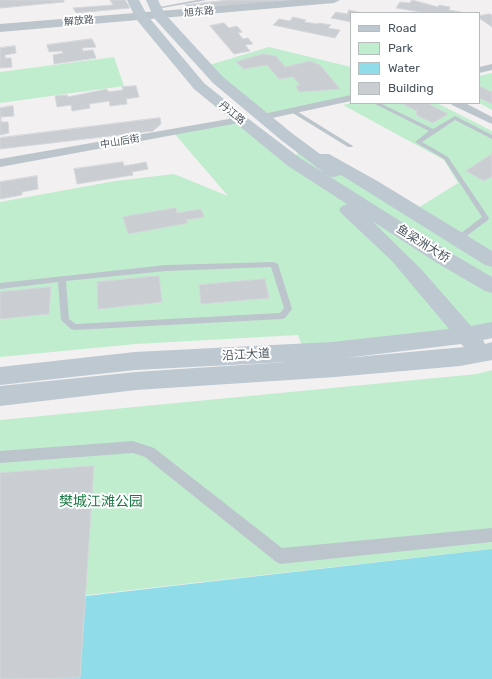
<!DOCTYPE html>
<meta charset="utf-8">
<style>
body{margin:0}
#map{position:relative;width:492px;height:679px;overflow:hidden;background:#f2f0f0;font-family:Rubik,sans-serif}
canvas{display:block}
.legend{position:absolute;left:350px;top:12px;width:130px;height:92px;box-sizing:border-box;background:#fff;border:1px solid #b6bbbe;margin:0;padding:5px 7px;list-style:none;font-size:12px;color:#49545d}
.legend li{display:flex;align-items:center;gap:8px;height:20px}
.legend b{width:20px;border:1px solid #b6bbbe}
</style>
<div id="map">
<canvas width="492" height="679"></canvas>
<ul class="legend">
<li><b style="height:5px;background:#bdc8d1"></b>Road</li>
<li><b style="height:11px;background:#c1edcf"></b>Park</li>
<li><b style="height:11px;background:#90dce8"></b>Water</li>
<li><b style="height:11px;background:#cacdd2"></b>Building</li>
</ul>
</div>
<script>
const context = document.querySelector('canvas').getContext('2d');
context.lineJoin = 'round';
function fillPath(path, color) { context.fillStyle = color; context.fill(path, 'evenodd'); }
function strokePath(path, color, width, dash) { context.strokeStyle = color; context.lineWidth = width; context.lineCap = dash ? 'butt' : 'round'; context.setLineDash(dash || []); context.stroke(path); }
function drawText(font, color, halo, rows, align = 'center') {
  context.font = font + ' Rubik,"Noto Sans SC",sans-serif'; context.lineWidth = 4; context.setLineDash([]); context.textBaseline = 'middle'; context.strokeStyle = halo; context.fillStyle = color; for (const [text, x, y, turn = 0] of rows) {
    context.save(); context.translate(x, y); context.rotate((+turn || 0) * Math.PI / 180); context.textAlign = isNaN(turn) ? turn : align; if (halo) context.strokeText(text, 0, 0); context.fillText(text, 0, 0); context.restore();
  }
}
const green = new Path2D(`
 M269,47L351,67V98L263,117L206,66Z
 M114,57L124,86L0,103V72Z
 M492,73V110L479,103V76Z
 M351,103H437L492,131V330L304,352L298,335L136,344L0,357V202L115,181L174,174L228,196L173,132L240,120L294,161L300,146L413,211L458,183L444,160L343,105Z
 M492,370V549L0,605V420L477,374Z`);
const water = new Path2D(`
 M492,549V679H0V606Z`);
const building = new Path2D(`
 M0,0H64V2L0,8Z
 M110,0H125L130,8L76,13L73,8L113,5Z
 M229,0H309L188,11L185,5Z
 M412,0L438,7L439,5L450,7L449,10L461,12L426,13L396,8L400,2L410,3Z
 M349,10L362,13H351V22L331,18L336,12L347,14Z
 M490,14L492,15V27L479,18V16Z
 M293,17L306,20L304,22L317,24L319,23L331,25L328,28L340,30L335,38L273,25L279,19L290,21Z
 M224,23L229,28L237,26L242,32L238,33L243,39L248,38L253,44L245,45L250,51L234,54L210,26Z
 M92,39L96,47L82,48L83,51L93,50L96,58L54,64L53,55L63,53L62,51L49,52L47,45Z
 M15,46L16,53L5,55V58H11L12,67L0,68V48Z
 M263,54L276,56L285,67L310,61L320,65L340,89L299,92L296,86L300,85L293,77L279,79L267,65L244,69L236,62Z
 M136,86L139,97L126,99L127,104L110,106L109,101L89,104L90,108L72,111L71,105L57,107L55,96L67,95L68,97L107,89L108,92L123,90L122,87Z
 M479,86L492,92V104L479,98Z
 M405,103H427L448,114L433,123L418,116L416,114L417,111L403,104Z
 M13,106L14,116L1,117V122H8L9,133L0,135V108Z
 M160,118L161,124L153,131L0,149V138Z
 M492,154V176L484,181L466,171Z
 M123,162L124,166L146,162L148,169L132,172L133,175L77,184L74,169Z
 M37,176L38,189L22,192V195L0,199V182Z
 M176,208L177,213L201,209L204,217L186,220L188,223L128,234L123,217Z
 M159,276L162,302L98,309L97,282Z
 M265,279L269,298L201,304L199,285Z
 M51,287L49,314L0,319V292Z
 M94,466L80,678L0,679V473Z`);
const service = new Path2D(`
 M197,0H207L156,9L154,8Z
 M373,103H380L433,129L455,116L492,135V139L455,120L422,142L448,157L489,218L488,220L460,241H456L455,239L456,237L482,217L444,159L415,142L429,131Z
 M291,110H295L353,146L352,147H348L291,112Z
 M274,262L278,264L292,309L285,318L282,319L74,330L71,329L61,320L58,282L0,289V283L166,265ZM271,267L284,308L280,313L76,324L69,319L66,281L166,271Z`);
const pedestrian = new Path2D(`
 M133,441L154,448L282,548L492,528V542L280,564L275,561L145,457L133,453L0,463V451Z`);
const minor = new Path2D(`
 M492,64V70L479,73V67Z
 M351,95V101L263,120L259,119L257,117L259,115L263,114Z
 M450,103H465L492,117V124L452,105Z
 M240,117L244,118L246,120L244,122L0,167V159Z`);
const tertiary = new Path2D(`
 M294,0H340L334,3L0,32V24Z`);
const secondary = new Path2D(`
 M127,0H139L147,15L204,83L246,117L300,158L451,253L492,277V293L485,291L437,263L372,221L421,269L471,326L492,322V338L483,340L485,344L492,342V360L460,366L335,377L136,390L0,406V386L136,372L286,362L135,370L0,385V367L135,352L332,342L449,329L392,261L342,214L339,210L342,206L347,204L288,166L194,89L136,19ZM461,344L464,347L345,358Z
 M146,0H158L165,14L223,77L293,134L320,154H329L379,182L492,251V267L485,265L341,175L334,177L328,176L281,140L213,83L154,18Z`);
const farStreetnames = [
 ["旭东路",199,12,-5],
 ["解放路",79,21,-5],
 ["丹江路",232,113,39],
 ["中山后街",120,142,-10]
];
const streetNames = [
 ["鱼梁洲大桥",423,244,32],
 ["沿江大道",246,355,-3]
];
const nearParknames = [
 ["樊城江滩公园",101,502]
];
fillPath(green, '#c1edcf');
fillPath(water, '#90dce8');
fillPath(building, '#cacdd2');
strokePath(building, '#d4d7db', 1);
fillPath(service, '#bcc5cc');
fillPath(pedestrian, '#bcc5cc');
fillPath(minor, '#bcc5cc');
fillPath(tertiary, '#bcc5cc');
fillPath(secondary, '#bdc8d1');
drawText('10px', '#49545d', '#fff', farStreetnames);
drawText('12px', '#49545d', '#fff', streetNames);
drawText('14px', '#1c7b45', '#fff', nearParknames);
</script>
